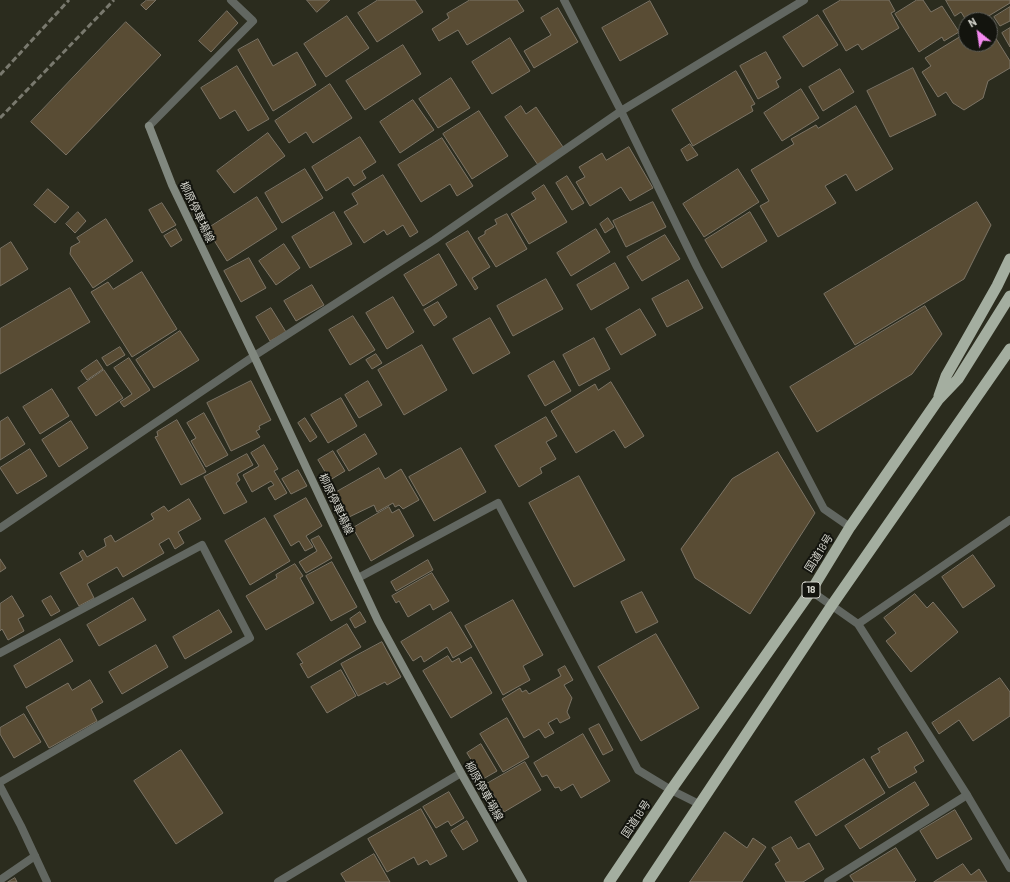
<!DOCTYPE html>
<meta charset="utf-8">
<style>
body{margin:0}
#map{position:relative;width:1010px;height:882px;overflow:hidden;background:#2b2c1e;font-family:Barlow,sans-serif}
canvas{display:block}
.north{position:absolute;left:958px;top:12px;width:40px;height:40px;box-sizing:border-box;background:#13140e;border:1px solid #60605a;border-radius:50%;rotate:330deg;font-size:11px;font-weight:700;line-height:16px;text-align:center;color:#d3d3cb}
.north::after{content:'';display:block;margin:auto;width:14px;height:18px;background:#f489f0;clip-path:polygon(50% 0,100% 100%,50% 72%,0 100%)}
</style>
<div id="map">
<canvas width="1010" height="882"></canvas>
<div class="north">N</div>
</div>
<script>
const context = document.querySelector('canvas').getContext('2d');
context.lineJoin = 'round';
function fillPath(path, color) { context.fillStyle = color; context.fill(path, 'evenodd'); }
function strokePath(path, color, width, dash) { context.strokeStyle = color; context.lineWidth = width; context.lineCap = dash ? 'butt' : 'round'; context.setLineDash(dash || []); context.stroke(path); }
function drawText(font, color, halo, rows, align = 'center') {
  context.font = font + ' Barlow,"Noto Sans JP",sans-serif'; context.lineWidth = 4; context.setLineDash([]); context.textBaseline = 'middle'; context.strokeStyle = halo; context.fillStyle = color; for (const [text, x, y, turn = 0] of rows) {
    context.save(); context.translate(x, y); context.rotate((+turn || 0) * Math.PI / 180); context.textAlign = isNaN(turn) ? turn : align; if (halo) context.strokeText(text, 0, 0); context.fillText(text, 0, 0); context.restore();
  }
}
const building = new Path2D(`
 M147,0H156L146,10L141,5Z
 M307,0H330L317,12Z
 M378,0H415L423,12L377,42L358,13Z
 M470,0H517L524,11L467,45L458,30L439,41L432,29L449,18L447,14Z
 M841,0H889L895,11L891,13L899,28L862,50L858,44L846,51L823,11Z
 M917,0H923L931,12L942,6L959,32L944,41L942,37L919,52L895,14Z
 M946,0H1010V3L982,20H966L961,12L955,16Z
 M650,1L668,34L620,61L602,28Z
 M1010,7V21L1000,26L994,17Z
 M558,8L578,42L534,68L524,51L551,35L541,18Z
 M227,11L238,23L211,52L199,41Z
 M818,15L838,45L803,67L783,37Z
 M347,16L369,48L326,77L304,44Z
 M126,22L161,55L66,155L31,122Z
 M1010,28V47L1002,33Z
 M990,29L1010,61V68L988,81L983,98L964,110L953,103L946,92L938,97L922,72L931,66L925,58L966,33V44H990Z
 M510,38L530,71L492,94L472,62Z
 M258,39L273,66L297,52L316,85L273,111L238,50Z
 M403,45L421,74L365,110L346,81Z
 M766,52L781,78L776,81L779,87L758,99L740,66Z
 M237,66L269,119L248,131L235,110L220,119L201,88Z
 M913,68L936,115L890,137L867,91Z
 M840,69L854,92L823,111L809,87Z
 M736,71L755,104L751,106L753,111L693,146L672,110Z
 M451,78L470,108L438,128L419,99Z
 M330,84L352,118L313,143L306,132L289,143L275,121Z
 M801,89L819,118L782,141L764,113Z
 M413,100L434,130L400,153L380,122Z
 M521,106L526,114L536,107L563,147L538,165L505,117Z
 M856,106L893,169L856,191L846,174L825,186L836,203L778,237L760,206L769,201L751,170L794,144L791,139L816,125L818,128Z
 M479,111L508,156L472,179L443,134Z
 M268,133L285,156L234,193L217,171Z
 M360,137L376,162L362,171L366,178L354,186L348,177L326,191L312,167Z
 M442,138L473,186L457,196L450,184L421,202L398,165Z
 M690,144L698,155L687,161L681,150Z
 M629,147L653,188L630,201L621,187L590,206L576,182L585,177L579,167L602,153L606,160Z
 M305,169L323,198L282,223L265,193Z
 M738,169L759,202L704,237L683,204Z
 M383,175L418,232L410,237L403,225L387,235L384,230L364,243L344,212L358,204L352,194Z
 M567,176L584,203L572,210L556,183Z
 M544,185L567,222L529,244L511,214L536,199L532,193Z
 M48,189L69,207L55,223L34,205Z
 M257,197L277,229L227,261L207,229Z
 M653,202L666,227L626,247L613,221Z
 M977,202L991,225L964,279L855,345L824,294Z
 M162,203L176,225L162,233L149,210Z
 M78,212L86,221L75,233L66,224Z
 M334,212L352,244L310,268L292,237Z
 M750,212L767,241L722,268L705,240Z
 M507,214L527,249L496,267L478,238L485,234V231L497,224L495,220Z
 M608,218L614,227L605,233L600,224Z
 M106,219L133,261L93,288L70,254L71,247L80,242L77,238Z
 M176,229L182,240L171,247L164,236Z
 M596,229L610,252L571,276L557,253Z
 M468,231L490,267L472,278L478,288L475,290L446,244Z
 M665,235L680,259L642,281L627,257Z
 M11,242L28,269L0,286V249Z
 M284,244L300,268L276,285L259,261Z
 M439,254L457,285L423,306L404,275Z
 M249,258L266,288L241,302L224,271Z
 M615,263L629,288L591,310L577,285Z
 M142,272L177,329L132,357L91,292L108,282L113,289Z
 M546,279L563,309L513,336L497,306Z
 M688,280L703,308L667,327L652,299Z
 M312,285L324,305L296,321L284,301Z
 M70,288L90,322L0,374V329Z
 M393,297L414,332L387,349L366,313Z
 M438,302L447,317L434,326L424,310Z
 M925,306L942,334L912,374L817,432L790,387Z
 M271,308L286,332L270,341L256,317Z
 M640,309L656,335L621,355L606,329Z
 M353,316L375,350L350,365L329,330Z
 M490,318L510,353L473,374L453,339Z
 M180,331L199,360L154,388L136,360Z
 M594,338L610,369L579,386L563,355Z
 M422,345L447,390L404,415L378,370Z
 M120,347L125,355L107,366L102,358Z
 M376,354L382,363L372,369L366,360Z
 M129,358L150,390L124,407L120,402L132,394L114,368Z
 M97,360L103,369L87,380L81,371Z
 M554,361L571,391L545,406L528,376Z
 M104,370L123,398L96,416L78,388Z
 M251,381L271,420L259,426L260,429L256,431L260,437L231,451L207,403Z
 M368,381L382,405L359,418L345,395Z
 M611,382L644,436L625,448L614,430L576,453L551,411L595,384L598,390Z
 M52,389L69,416L40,434L23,407Z
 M341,398L357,426L328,443L311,415Z
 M204,413L228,455L206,467L191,441L196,438L187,423Z
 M8,417L25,444L0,460V422Z
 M546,417L557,436L546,442L556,459L540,468L542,473L519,487L495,446Z
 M305,418L317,437L310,442L298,423Z
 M177,420L206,472L181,485L155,437L158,436L157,432Z
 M71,421L88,448L59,467L42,440Z
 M365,434L377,454L349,471L337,451Z
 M264,445L278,469L274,471L287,493L275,500L268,488L274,485L271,481L252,492L243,475L259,466L251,453Z
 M461,448L486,492L434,521L409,477Z
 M30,449L47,476L17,494L0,468Z
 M333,451L345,471L330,480L318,460Z
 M778,452L815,513L750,614L695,578L681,549L732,479Z
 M247,454L253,465L237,474L240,480L236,483L247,502L224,514L204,477Z
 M379,468L385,479L401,469L419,500L403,509L399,505L395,507L393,503L377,512L374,505L347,518L333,494Z
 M298,470L307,486L291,494L282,479Z
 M579,476L625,560L574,587L529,503Z
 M306,498L322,526L306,536L313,547L305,551L299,541L291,546L274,516Z
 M189,499L201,519L178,532L184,543L175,549L169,538L159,544L164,553L123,577L117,567L87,584L94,598L79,606L60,573L83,560L79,553L83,550L87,557L106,546L104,539L111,535L115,542L154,519L151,514L164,506L168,511Z
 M389,507L392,513L399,509L414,536L371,561L353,528Z
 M265,518L290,561L250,585L225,541Z
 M319,536L332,558L306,573L299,562L317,551L311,540Z
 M973,555L995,586L963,608L942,577Z
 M0,559L6,568L0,572Z
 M428,560L433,570L396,591L391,582Z
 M332,562L357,607L331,621L306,576Z
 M295,564L303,576L300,578L314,603L266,630L246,596L277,578L276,575Z
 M432,573L449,601L433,610L430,604L408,617L399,601L396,603L392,596Z
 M642,592L658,622L636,633L621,602Z
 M915,594L927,608L933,602L958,632L911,672L886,641L896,633L884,618Z
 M12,596L24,616L18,619L24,631L8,640L2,629L0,631V604Z
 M51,596L60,611L51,616L42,601Z
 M133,598L146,620L99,646L87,625Z
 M513,600L543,655L523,666L530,680L503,695L465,626Z
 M219,610L232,632L185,659L173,637Z
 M360,612L366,622L355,628L350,619Z
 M451,612L472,647L453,658L447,647L424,662L421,656L413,661L401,642Z
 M347,624L361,647L308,678L300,664L303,663L297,654Z
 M656,634L699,708L641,741L598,667Z
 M60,639L73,661L26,688L14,666Z
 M382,642L401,677L387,685L385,682L358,696L341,664Z
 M156,645L168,667L122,694L109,672Z
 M448,656L452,662L459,658L461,663L471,657L492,693L451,718L423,671Z
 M565,666L573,680L564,685L572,698L567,712L570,718L560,723L557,718L548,723L554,733L545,738L539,729L524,738L502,699L520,688L522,692L526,690L529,694L561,676L558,670Z
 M341,670L356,696L327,713L311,687Z
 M1000,678L1010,692V716L973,741L959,720L939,734L932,723Z
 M90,680L103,702L91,709L97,721L49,748L26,707L68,683L72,690Z
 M24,714L41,742L14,758L0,734V728Z
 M507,718L529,757L503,772L480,734Z
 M599,724L613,750L603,755L589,729Z
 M907,732L924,761L914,767L917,772L889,788L871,757L880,752L878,749Z
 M583,734L610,781L581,798L573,784L561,791L559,787L555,788L547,775L542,777L534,763Z
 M481,744L497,771L483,779L467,753Z
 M181,750L223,813L176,844L134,781Z
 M864,759L885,793L816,836L795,802Z
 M525,762L541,790L504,812L492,792L488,794L483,786Z
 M915,782L929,805L860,849L845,826Z
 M449,792L464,818L451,826L448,821L436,828L423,807Z
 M421,809L447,856L430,865L427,860L418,865L414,857L387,872L368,839Z
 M955,810L972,839L937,859L920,831Z
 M467,821L478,841L463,850L451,831Z
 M725,832L747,848L753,838L766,847L742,882H690Z
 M791,837L798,849L809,843L824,869L803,882H786L775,864L780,861L772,848Z
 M896,848L916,880L914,882H854L850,876Z
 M374,854L390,882H346L341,874Z
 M963,864L971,875L979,869L987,882H934Z
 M15,878L17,882H8Z`);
const service = new Path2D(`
 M149,126L253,21L231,0
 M828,882L967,795`);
const minor = new Path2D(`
 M564,0L621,111L697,267L824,509L850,527
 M0,528L254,356L434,240L621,111L804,0
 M358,578L498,503L638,770L671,790L699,804
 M811,591L858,624L967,795L1010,868
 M858,624L1010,520
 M0,653L202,545L250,638L0,782
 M0,880L35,856
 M278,882L461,773`);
const tertiary = new Path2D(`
 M0,786L21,826L47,882`);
const secondary = new Path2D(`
 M149,126L172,185L254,356L378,621L461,773L523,882`);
const trunk = new Path2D(`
 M939,396L946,376L997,286L1010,259
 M609,882L671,790L811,591L850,527L938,400L958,379L1010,296
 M648,882L832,605L1010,349`);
const rail = new Path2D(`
 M0,75L69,0
 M0,118L114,0`);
const shields = [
 [811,590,18]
];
const shieldNames = [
 ["18",811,590]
];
const streetNames = [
 ["柳原停車場線",197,212,65],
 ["柳原停車場線",336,504,65],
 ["国道18号",819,553,-58],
 ["柳原停車場線",484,791,61],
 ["国道18号",636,819,-56]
];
fillPath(building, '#594c34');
strokePath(building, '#7c7466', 1);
strokePath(service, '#626761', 8);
strokePath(minor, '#626761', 8);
strokePath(tertiary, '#626761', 8);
strokePath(secondary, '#81887f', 8);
strokePath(trunk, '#a4aea0', 11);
strokePath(rail, '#79796e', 3, [6, 3]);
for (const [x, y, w] of shields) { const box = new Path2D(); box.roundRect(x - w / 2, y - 8, w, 16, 3); context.fillStyle = '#13140e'; context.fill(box); strokePath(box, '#d3d3cb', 1); }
drawText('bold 10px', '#d3d3cb', null, shieldNames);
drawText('11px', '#d3d3cb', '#13140e', streetNames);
</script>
